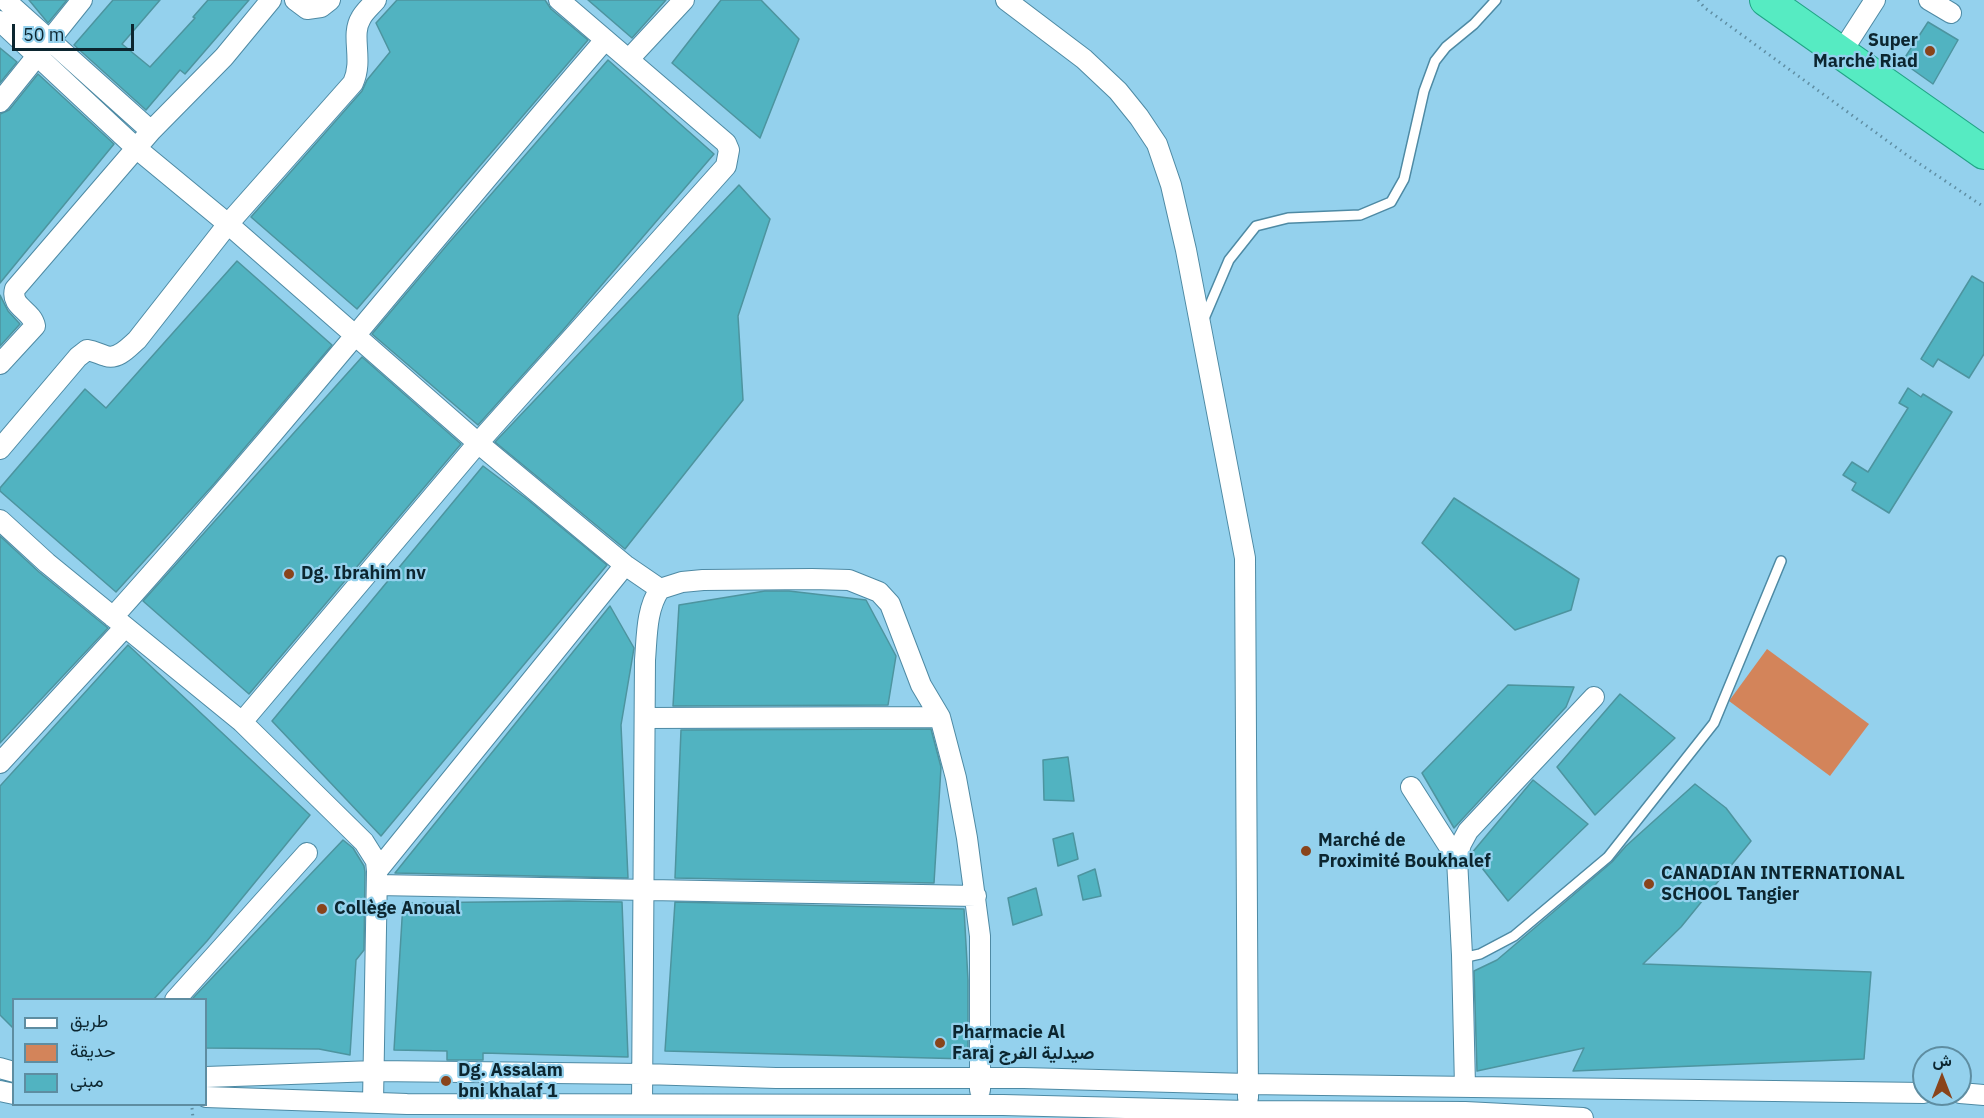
<!DOCTYPE html>
<meta charset="utf-8">
<style>
body{margin:0}
#map{position:relative;width:1984px;height:1118px;overflow:hidden;background:#94d1ed;font-family:"IBM Plex Sans",Vazirmatn,sans-serif}
canvas{display:block}
.legend{position:absolute;left:12px;top:998px;width:195px;height:108px;box-sizing:border-box;background:#94d1ed;border:2px solid #5e8da1;margin:0;padding:8px 10px;list-style:none;font-size:18px;color:#0c2630}
.legend li{display:flex;align-items:center;gap:12px;height:30px}
.legend b{width:30px;border:2px solid #5e8da1}
.north{position:absolute;left:1912px;top:1046px;width:60px;height:60px;box-sizing:border-box;background:#94d1ed;border:2px solid #5e8da1;border-radius:50%;rotate:0deg;font-size:16px;font-weight:700;line-height:24px;text-align:center;color:#0c2630}
.north::after{content:'';display:block;margin:auto;width:21px;height:27px;background:#89441b;clip-path:polygon(50% 0,100% 100%,50% 72%,0 100%)}
.scale{position:absolute;left:12px;top:24px;width:122px;height:27px;box-sizing:border-box;border:3px solid #0c2630;border-top:0;padding-left:8px;font-size:18px;line-height:21px;white-space:nowrap;color:#0c2630;-webkit-text-stroke:4px #94d1ed;paint-order:stroke}
</style>
<div id="map">
<canvas width="1984" height="1118"></canvas>
<ul class="legend">
<li><b style="height:8px;background:#fff"></b>طريق</li>
<li><b style="height:16px;background:#d3845a"></b>حديقة</li>
<li><b style="height:16px;background:#51b3c1"></b>مبنى</li>
</ul>
<div class="north">ش</div>
<div class="scale">50 m</div>
</div>
<script>
const context = document.querySelector('canvas').getContext('2d');
context.lineJoin = 'round';
function fillPath(path, color) { context.fillStyle = color; context.fill(path, 'evenodd'); }
function strokePath(path, color, width, dash) { context.strokeStyle = color; context.lineWidth = width; context.lineCap = dash ? 'butt' : 'round'; context.setLineDash(dash || []); context.stroke(path); }
function drawText(font, color, halo, rows, align = 'center') {
  context.font = font + ' "IBM Plex Sans",Vazirmatn,sans-serif'; context.lineWidth = 4.5; context.setLineDash([]); context.textBaseline = 'middle'; context.strokeStyle = halo; context.fillStyle = color; for (const [text, x, y, turn = 0] of rows) {
    context.save(); context.translate(x, y); context.rotate((+turn || 0) * Math.PI / 180); context.textAlign = isNaN(turn) ? turn : align; if (halo) context.strokeText(text, 0, 0); context.fillText(text, 0, 0); context.restore();
  }
}
const green = new Path2D(`
 M1767,649L1869,724L1830,776L1729,701Z`);
const building = new Path2D(`
 M29,0H67L48,23Z
 M113,0H160L122,44L150,67L195,18L193,17L208,0H249L185,74L180,70L146,110L74,45Z
 M397,0H545L551,9L588,40L357,309L251,217L362,91L367,80L390,52L376,23Z
 M588,0H666L632,38Z
 M721,0H761L799,39L760,138L672,63Z
 M1928,22L1958,40L1933,84L1902,62Z
 M0,48L17,62L0,83Z
 M608,60L714,154L564,329L478,425L372,334L447,245Z
 M38,74L114,144L0,283V114L9,110Z
 M739,185L770,219L738,316L743,400L625,549L495,442Z
 M237,261L332,345L214,484L116,592L0,491V488L85,389L106,408Z
 M1972,276L1984,283V354L1969,378L1938,359L1933,367L1921,359Z
 M0,295L8,311L20,324L0,346Z
 M362,357L461,444L249,694L143,601Z
 M1908,388L1921,397L1923,394L1952,412L1889,513L1852,490L1856,483L1843,475L1852,462L1868,472L1908,408L1899,403Z
 M483,466L527,499L607,565L381,836L272,721Z
 M1454,498L1579,579L1571,610L1515,630L1422,543Z
 M0,536L39,572L108,628L0,743Z
 M765,591H789L866,600L896,656L888,705L673,706L679,605Z
 M610,606L634,648L621,725L628,878L395,873Z
 M128,645L310,815L207,941L154,999H14V1029L0,1015V786Z
 M1508,685L1574,687L1566,707L1454,828L1422,773Z
 M1620,694L1675,738L1595,815L1557,767Z
 M931,729L941,767L934,883L675,878L681,730Z
 M1068,757L1074,801L1044,800L1043,760Z
 M1533,780L1588,824L1508,901L1471,854Z
 M1695,784L1726,808L1751,841L1681,927L1643,964L1871,972L1864,1059L1573,1071L1584,1048L1477,1071L1474,971L1497,960L1612,862L1626,846Z
 M1073,833L1078,859L1058,866L1053,839Z
 M343,840L353,848L364,866L365,872L364,950L356,960L350,1055L319,1049L206,1048V999H192Z
 M1095,869L1101,896L1083,900L1078,876Z
 M1036,888L1042,915L1013,925L1008,898Z
 M569,901L622,902L628,1057L483,1053V1060H447V1051L394,1050L403,903Z
 M675,902L964,909L968,980V1059L665,1051Z`);
const path = new Path2D(`
 M1698,0L1705,8L1908,156L1984,207
 M192,1108L193,1118`);
const service = new Path2D(`
 M1203,321L1229,260L1256,226L1288,218L1360,215L1391,202L1404,179L1424,91L1435,61L1446,47L1474,24L1496,0
 M1462,955L1471,956L1480,954L1514,936L1608,857L1714,723L1781,561`);
const minor = new Path2D(`
 M5,0L151,131
 M295,0L307,9L321,7L330,0
 M1006,0L1084,59L1118,91L1139,117L1157,144L1171,185L1186,250L1245,558L1248,1098
 M1929,0L1951,13
 M0,21L136,148L228,224L478,443L625,565L660,589
 M1841,53L1875,0
 M629,59L684,0
 M0,102L82,0
 M0,364L35,326C32,310 10,307 15,289L151,131L224,57L271,0
 M0,449L78,357L87,350C95,351 99,354 106,356C118,360 129,347 137,340L228,224L353,83C364,59 350,36 361,18C364,12 371,6 376,0
 M0,520L47,563L242,722L364,842L376,861L377,871L373,1102
 M113,617C282,429 439,231 605,40
 M645,718L940,717
 M242,722L478,443L726,166L729,150L726,143L559,0
 M0,763L125,627
 M1411,787L1457,859
 M377,871L625,565
 M377,885L976,896
 M175,1000L307,853
 M0,1068L14,1072
 M206,1077L375,1071L643,1074L776,1078H1024L1248,1084L1924,1093
 M1465,1087L1462,955L1457,859L1461,844L1468,831L1594,697
 M0,1091L14,1094
 M1960,1093L1984,1095
 M206,1097L407,1104L1003,1105L1247,1111L1465,1112L1583,1118
 M642,1104L645,660C647,637 646,609 660,589L682,582L703,580L812,579L849,580L879,592L890,604L921,685L940,717L956,778L967,838L980,936V1090`);
const trunk = new Path2D(`
 M1766,0L1984,153`);
const markers = [
 [1930,51,6,"#89441b"],
 [289,574,6,"#89441b"],
 [1306,851,6,"#89441b"],
 [1649,884,6,"#89441b"],
 [322,909,6,"#89441b"],
 [940,1043,6,"#89441b"],
 [446,1081,6,"#89441b"]
];
const poiNames = [
 ["Super",1918,41,"right"],
 ["Marché Riad",1918,62,"right"],
 ["Dg. Ibrahim nv",301,574],
 ["Marché de",1318,841],
 ["Proximité Boukhalef",1318,862],
 ["CANADIAN INTERNATIONAL",1661,874],
 ["SCHOOL Tangier",1661,895],
 ["Collège Anoual",334,909],
 ["Pharmacie Al",952,1033],
 ["Faraj صيدلية الفرج",952,1054],
 ["Dg. Assalam",458,1071],
 ["bni khalaf 1",458,1092]
];
fillPath(green, '#d3845a');
fillPath(building, '#51b3c1');
strokePath(building, '#4d949f', 1.5);
strokePath(service, '#4e8aa4', 12);
strokePath(minor, '#4e8aa4', 22);
strokePath(trunk, '#21a385', 34);
strokePath(path, '#5f8ea3', 3, [1.5, 4.5]);
strokePath(service, '#fff', 9);
strokePath(minor, '#fff', 20);
strokePath(trunk, '#56ebc2', 32);
for (const [x, y, r, color] of markers) { const dot = new Path2D(); dot.arc(x, y, r, 0, 2 * Math.PI); context.fillStyle = color; context.fill(dot); strokePath(dot, '#94d1ed', 2); }
drawText('bold 18px', '#0c2630', '#94d1ed', poiNames, 'left');
</script>
